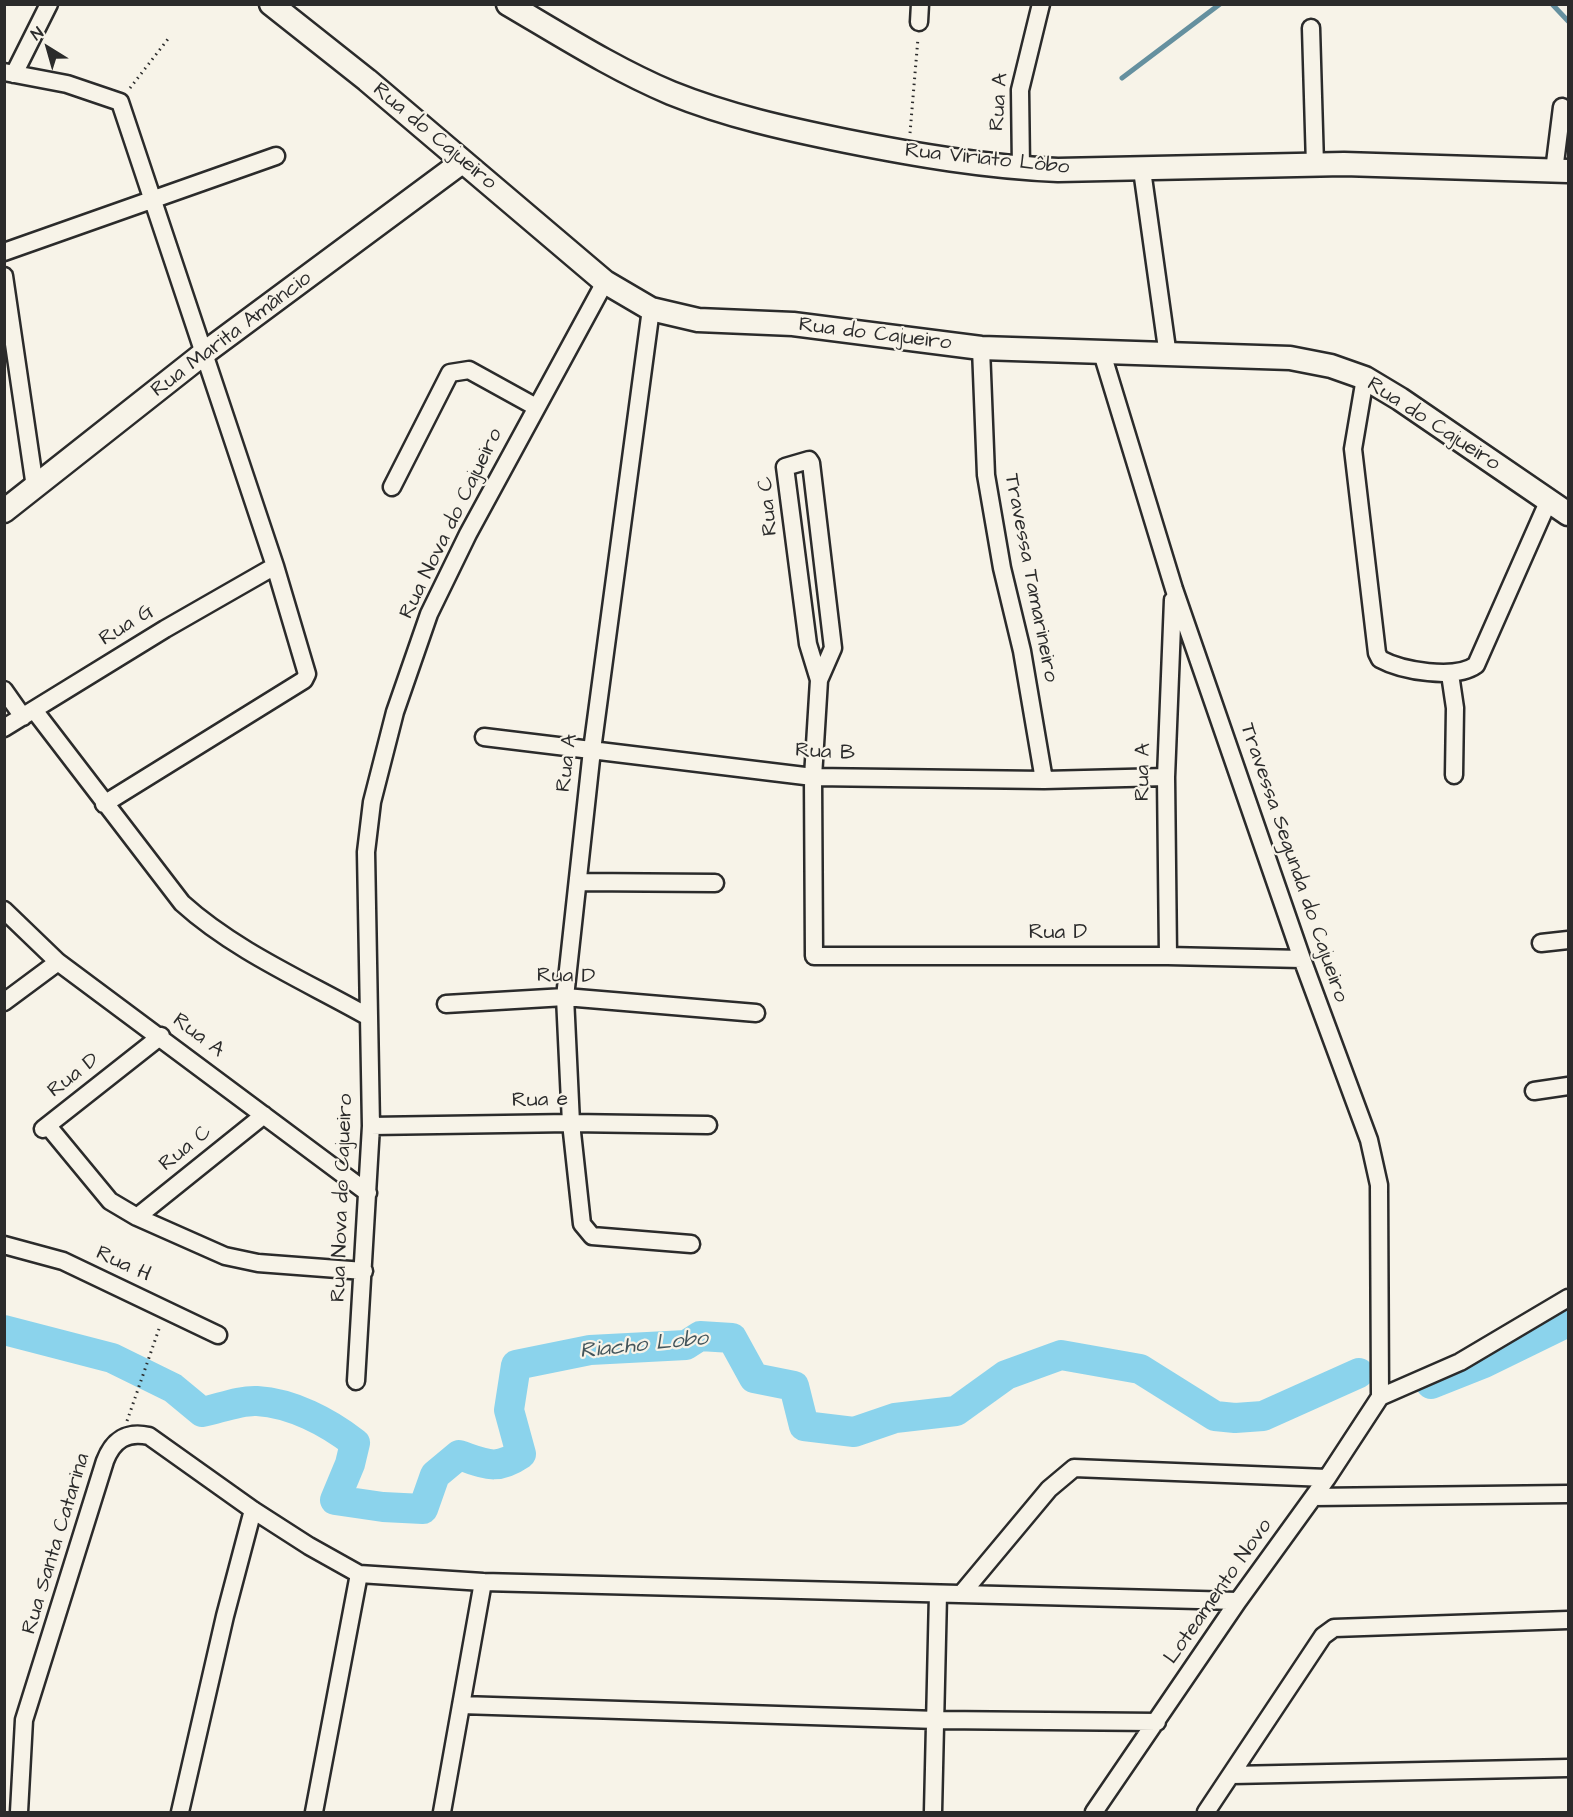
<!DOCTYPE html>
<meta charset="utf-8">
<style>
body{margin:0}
#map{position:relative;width:1573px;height:1817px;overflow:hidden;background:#f7f3e8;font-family:"Architects Daughter",sans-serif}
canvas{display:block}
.frame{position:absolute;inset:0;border:6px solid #2b2b2b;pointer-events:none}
.north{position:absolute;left:18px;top:18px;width:60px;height:60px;-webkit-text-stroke:4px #f7f3e8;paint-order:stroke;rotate:323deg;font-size:16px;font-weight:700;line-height:24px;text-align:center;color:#2b2b2b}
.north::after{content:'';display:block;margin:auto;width:21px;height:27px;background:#2b2b2b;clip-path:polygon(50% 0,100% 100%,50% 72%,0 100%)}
</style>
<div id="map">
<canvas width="1573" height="1817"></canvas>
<div class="frame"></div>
<div class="north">N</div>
</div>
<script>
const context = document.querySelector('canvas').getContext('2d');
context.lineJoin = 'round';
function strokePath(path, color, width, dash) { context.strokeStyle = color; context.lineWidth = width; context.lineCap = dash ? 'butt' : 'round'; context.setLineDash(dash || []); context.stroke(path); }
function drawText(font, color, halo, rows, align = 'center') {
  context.font = font + ' "Architects Daughter",sans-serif'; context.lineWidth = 4.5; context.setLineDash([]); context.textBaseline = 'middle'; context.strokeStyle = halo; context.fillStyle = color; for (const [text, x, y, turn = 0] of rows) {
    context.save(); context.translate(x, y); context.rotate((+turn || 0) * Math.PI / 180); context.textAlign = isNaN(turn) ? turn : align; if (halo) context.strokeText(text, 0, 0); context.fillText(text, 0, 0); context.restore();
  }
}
const stream = new Path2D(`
 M1552,4L1568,21
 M1122,78L1220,4`);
const river = new Path2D(`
 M4,1330L112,1358L173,1388L202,1412C218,1409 240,1400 257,1401C292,1403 328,1422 355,1443L350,1464L335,1500L383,1507L423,1509L435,1475L459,1455C486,1464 496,1471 521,1454L509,1410L516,1365L590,1350L686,1345L700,1336L732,1338L754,1378L794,1386L804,1426L854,1432L895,1418L956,1411L1006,1375L1061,1355L1140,1369L1215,1416L1235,1418L1263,1416L1359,1373
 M1431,1384L1484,1363L1568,1322`);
const path = new Path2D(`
 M130,88L168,39
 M910,133L918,38
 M127,1421L160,1326`);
const street = new Path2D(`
 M919,22L920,4
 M1311,28L1315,165
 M4,72L67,84L120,102L275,566L307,674L304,680L104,804
 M14,74L49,4
 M1021,168L1020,90L1041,4
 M1142,170L1168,356
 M1554,171L1562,107
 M4,252L276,156
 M4,276L35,487
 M651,309L592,750L565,997L571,1123L582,1224L592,1236L691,1244
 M981,348L986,475L1002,568L1022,651L1044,780
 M1102,353L1174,589L1302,959L1369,1140L1379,1185L1380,1397
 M1365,378L1353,449L1377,653L1380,659C1402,671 1455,680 1476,665L1548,502
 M392,487L450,373L469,370L536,407
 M1450,674L1455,708L1454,775
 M819,680L808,644L785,467L809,460L811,463L833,648L819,680L813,777L814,956H1168L1302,959
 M4,690L23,717
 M34,710L182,903C235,951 305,981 367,1016
 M4,728L165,629L275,566
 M484,737L813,777L1044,780L1166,777
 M578,882L715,883
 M4,910L58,962L368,1193
 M1541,943L1568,940
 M1168,956L1166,777L1173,600
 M4,1002L58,962
 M446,1004L565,997L756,1013
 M1534,1091L1568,1086
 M48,1126L110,1201L137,1217L225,1256L258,1263L364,1271
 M371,1126L571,1123L708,1125
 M43,1129L161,1036
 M137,1217L264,1115
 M4,1245L63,1261L218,1335
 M356,1381L371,1126L366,852L372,802L395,712L429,614L468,534L605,282
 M1380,1397L1460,1362L1568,1298
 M1313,1497L1568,1494
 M963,1592L1049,1489L1074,1468L1327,1478
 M461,1705L937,1720L1157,1722
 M1232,1775L1568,1768
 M19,1812L24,1720L105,1461C113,1440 127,1431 149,1436L253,1510L309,1546L359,1574L483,1582L1238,1601
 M180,1812L225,1616L253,1510
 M314,1812L359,1574
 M442,1812L483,1582
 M933,1812L938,1594
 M1094,1812L1238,1601L1327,1478L1380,1397
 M1206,1812L1323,1636L1334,1628L1568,1620`);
const secondary = new Path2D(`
 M271,4L367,80L605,282L651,309L698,320L793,324L981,348L1290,358L1331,366L1365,378L1400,399L1568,514
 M508,4C561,35 614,69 671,93C728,116 787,129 846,141C916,155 986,167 1058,170L1344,164L1568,171
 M4,511L203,354L462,162`);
const streetNames = [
 ["Rua A",1000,102,-86],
 ["Rua do Cajueiro",434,137,40],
 ["Rua Viriato Lôbo",987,160,6],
 ["Rua Marita Amâncio",232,335,-37],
 ["Rua do Cajueiro",875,335,7],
 ["Rua do Cajueiro",1433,425,33],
 ["Rua C",769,506,-95],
 ["Rua Nova do Cajueiro",452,524,-64],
 ["Travessa Tamarineiro",1030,578,79],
 ["Rua G",127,626,-32],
 ["Rua B",825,753,3],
 ["Rua A",568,763,-83],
 ["Rua A",1144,772,-89],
 ["Travessa Segunda do Cajueiro",1293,863,71],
 ["Rua D",1058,934],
 ["Rua D",566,977,1],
 ["Rua A",198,1036,37],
 ["Rua D",74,1076,-38],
 ["Rua e",540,1101,-1],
 ["Rua C",186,1149,-39],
 ["Rua Nova do Cajueiro",343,1198,-88],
 ["Rua H",123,1265,25],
 ["Rua Santa Catarina",57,1544,-73],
 ["Loteamento Novo",1219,1592,-55]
];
const waterNames = [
 ["Riacho Lobo",644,1346,-6]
];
strokePath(stream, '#65909f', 5);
strokePath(river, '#8bd3ec', 30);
strokePath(street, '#2b2b2b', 21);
strokePath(secondary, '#2b2b2b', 27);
strokePath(path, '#2b2b2b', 3, [1.5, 4.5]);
strokePath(street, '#f7f3e8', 16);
strokePath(secondary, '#f7f3e8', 22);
drawText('21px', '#2b2b2b', '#f7f3e8', streetNames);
drawText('italic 22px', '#43555b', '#f7f3e8', waterNames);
</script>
